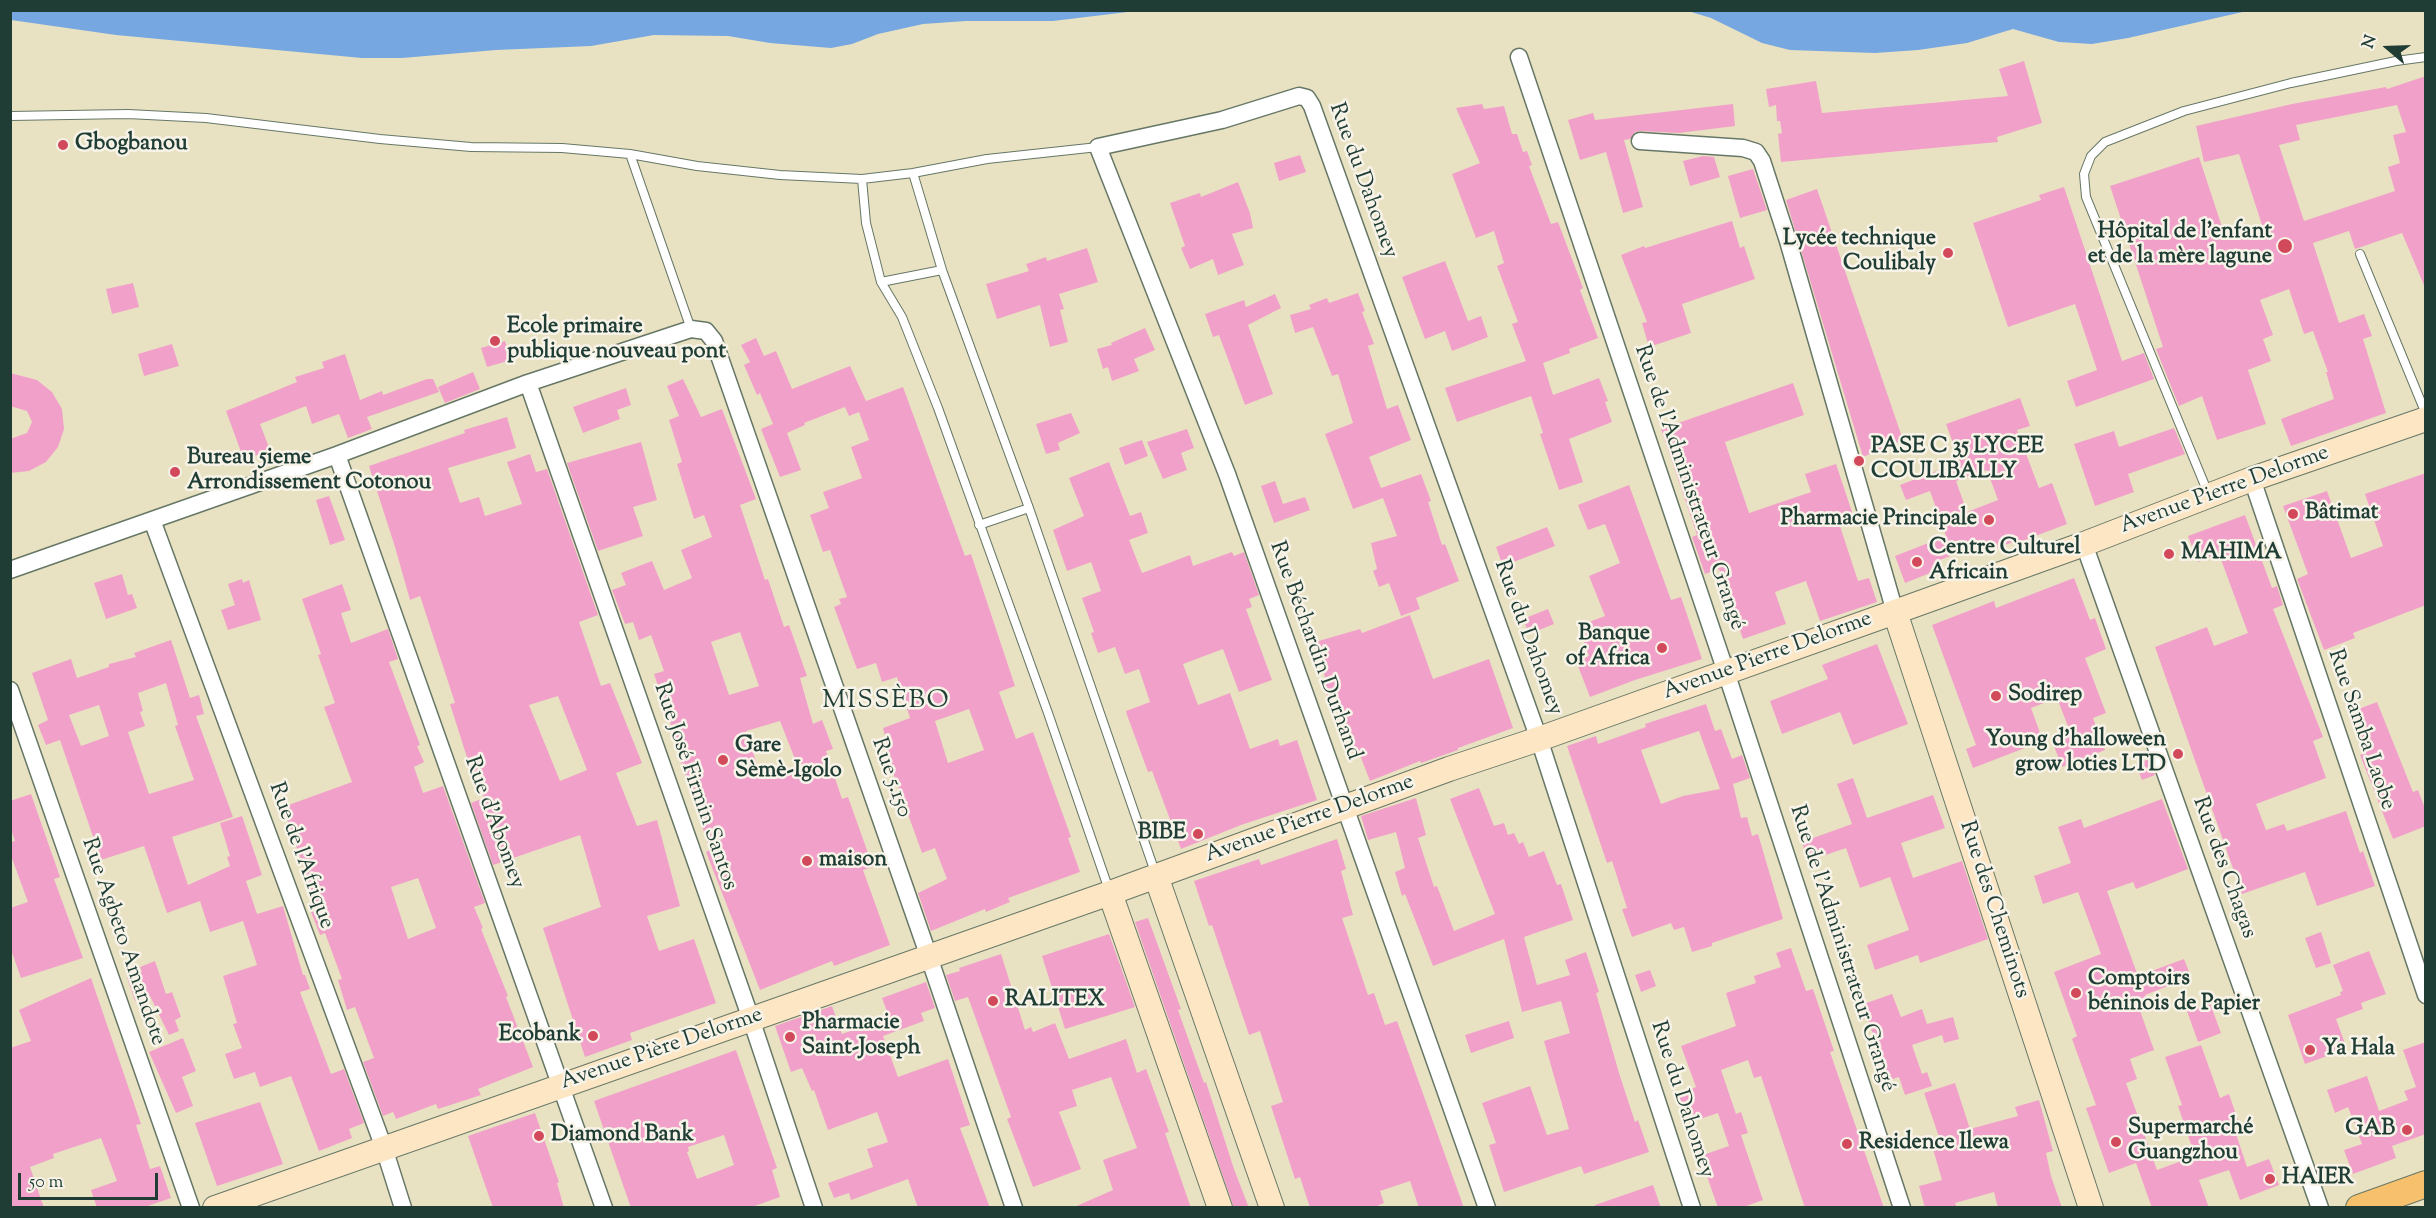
<!DOCTYPE html>
<meta charset="utf-8">
<style>
body{margin:0}
#map{position:relative;width:2436px;height:1218px;overflow:hidden;background:#e9e2c2;font-family:"Sorts Mill Goudy",serif}
canvas{display:block}
.frame{position:absolute;inset:0;border:12px solid #1f3d34;pointer-events:none}
.north{position:absolute;left:2358px;top:18px;width:60px;height:60px;-webkit-text-stroke:4px #f7f3e8;paint-order:stroke;rotate:289deg;font-size:16px;font-weight:700;line-height:24px;text-align:center;color:#1f3d34}
.north::after{content:'';display:block;margin:auto;width:21px;height:27px;background:#1f3d34;clip-path:polygon(50% 0,100% 100%,50% 72%,0 100%)}
.scale{position:absolute;left:18px;top:1173px;width:140px;height:27px;box-sizing:border-box;border:3px solid #1f3d34;border-top:0;padding-left:8px;font-size:18px;line-height:21px;white-space:nowrap;color:#1f3d34;-webkit-text-stroke:4px #f7f3e8;paint-order:stroke}
</style>
<div id="map">
<canvas width="2436" height="1218"></canvas>
<div class="frame"></div>
<div class="north">N</div>
<div class="scale">50 m</div>
</div>
<script>
const context = document.querySelector('canvas').getContext('2d');
context.lineJoin = 'round';
function fillPath(path, color) { context.fillStyle = color; context.fill(path, 'evenodd'); }
function strokePath(path, color, width, dash) { context.strokeStyle = color; context.lineWidth = width; context.lineCap = dash ? 'butt' : 'round'; context.setLineDash(dash || []); context.stroke(path); }
function drawText(font, color, halo, rows, align = 'center') {
  context.font = font + ' "Sorts Mill Goudy",serif'; context.lineWidth = 5; context.setLineDash([]); context.textBaseline = 'middle'; context.strokeStyle = halo; context.fillStyle = color; for (const [text, x, y, turn = 0] of rows) {
    context.save(); context.translate(x, y); context.rotate((+turn || 0) * Math.PI / 180); context.textAlign = isNaN(turn) ? turn : align; if (halo) context.strokeText(text, 0, 0); context.fillText(text, 0, 0); context.restore();
  }
}
const water = new Path2D(`
 M11,10H1136V11L1053,21H966L923,24L878,34L852,44L831,48L770,43L728,36L654,35L591,46L496,50L402,58H362L116,35L11,20Z
 M1688,11H2247L2128,38L2092,44L2059,42L2013,29L1967,43L1918,50L1875,53L1790,50L1762,43L1711,18Z`);
const building = new Path2D(`
 M2024,61L2042,123L1997,137L1998,142L1781,162L1778,134L1782,133L1780,121H1777L1776,105L1769,107L1766,89L1816,81L1822,113L2008,96L1999,69Z
 M2426,76V290L2402,233L2355,249L2349,231L2313,243L2339,323L2364,314L2372,336L2363,339L2386,413L2291,446L2281,419L2334,399L2326,372H2328L2313,331L2304,334L2289,289L2260,300L2273,335L2263,339L2271,361L2248,370L2266,424L2217,440L2202,396L2179,406L2156,349L2163,347L2110,186L2199,157L2225,236L2262,225L2239,154L2204,162L2196,126L2292,104L2386,87L2387,89ZM2397,105L2406,132L2393,135L2400,163L2388,167L2395,191L2304,221L2279,145L2300,140L2296,125Z
 M1482,104L1484,109L1504,106L1512,134H1517L1523,152L1527,151L1532,165L1529,166L1551,224L1558,222L1583,288L1580,290L1598,338L1569,349L1570,353L1543,363L1553,395L1599,378L1608,401L1605,402L1612,422L1569,439L1583,482L1559,490L1540,434L1543,433L1531,396L1457,422L1445,388L1526,361L1512,324L1518,322L1497,266L1504,263L1494,231L1476,238L1452,174L1480,163L1456,108Z
 M1733,104L1735,126L1679,133L1640,131L1635,132L1630,139L1624,140L1643,207L1623,213L1606,152L1580,160L1568,120L1593,113L1595,120Z
 M1300,155L1306,172L1279,181L1274,163Z
 M1703,156L1714,157L1720,177L1690,186L1683,161Z
 M1753,169L1767,210L1740,218L1728,176Z
 M1238,182L1250,213L1253,228L1232,234L1244,265L1218,275L1213,259L1190,269L1181,248L1185,246L1170,203L1200,193L1201,197Z
 M2064,187L2122,361L2144,353L2154,379L2076,407L2067,381L2097,370L2075,304L2008,327L1973,223L2041,200L2039,195Z
 M1817,189L1903,440L1863,457L1786,200Z
 M1732,221L1740,248L1744,246L1755,279L1682,304L1691,333L1649,347L1642,323L1647,322L1621,255L1644,246L1645,248Z
 M1087,248L1098,282L1059,294L1064,309L1060,310L1068,342L1050,347L1040,305L997,319L986,284L1029,271L1026,264L1046,257L1047,261Z
 M1445,261L1468,321L1481,316L1488,337L1452,351L1445,331L1425,339L1402,277Z
 M133,283L139,307L112,314L106,289Z
 M1358,293L1365,311L1362,312L1374,344L1368,346L1387,409L1398,405L1411,440L1369,457L1381,488L1421,474L1431,501L1428,502L1442,545L1445,544L1459,581L1416,598L1420,609L1401,616L1389,583L1379,587L1373,571L1377,569L1371,543L1397,536L1383,498L1353,509L1325,434L1353,423L1338,374L1332,376L1313,327L1295,333L1290,315L1311,309L1309,305L1327,298L1329,303Z
 M1275,294L1281,308L1248,325L1273,394L1245,405L1219,335L1213,337L1205,314L1244,300L1246,307Z
 M1145,328L1155,350L1134,359L1139,371L1112,381L1108,367L1103,369L1097,349L1112,345L1111,343Z
 M756,338L764,356L776,351L792,389L850,366L866,401L903,387L965,556L971,554L1015,686L999,692L1016,739L1033,732L1071,837L1068,838L1080,872L1008,898L1010,902L986,912L985,909L931,931L918,893L947,879L935,848L922,853L883,745L887,743L883,728L910,718L897,677L882,682L876,663L857,669L834,607L841,604L839,599L847,597L830,550L823,552L810,515L829,508L823,492L862,478L851,447L869,440L859,412L849,416L845,407L804,423L805,425L787,433L801,470L780,477L761,429L773,424L760,393L757,395L744,365L750,362L741,345ZM969,709L984,750L948,763L935,721Z
 M505,341L511,360L487,367L481,348Z
 M172,344L179,366L144,376L138,354Z
 M345,354L360,400L382,391L383,395L427,379H433L439,392L367,417L372,429L348,438L339,414L312,424L306,406L260,424L270,450L244,460L226,411L297,382L295,377L324,368L322,362Z
 M473,372L480,389L445,403L438,387Z
 M10,373L37,380L52,392L62,409L64,429L58,447L46,462L29,471L10,473V439L27,433L32,422L27,411L10,406Z
 M683,379L701,417L722,409L756,499L740,505L765,580L768,579L784,627L789,625L807,676L800,678L813,724L822,720L833,749L826,751L842,799L848,797L873,867L863,870L890,945L834,966L832,961L760,990L706,852L710,850L673,738L675,737L654,674L664,671L651,635L639,640L633,622L625,624L612,590L626,585L621,573L652,561L664,590L692,578L681,550L712,537L704,515L694,519L677,464L682,462L669,420L679,416L667,386ZM740,632L759,686L729,695L711,642ZM780,721L798,767L762,779L746,731Z
 M1793,383L1804,415L1725,442L1749,513L1811,492L1805,474L1836,464L1853,515L1838,520L1858,581L1869,578L1877,602L1820,621L1806,581L1775,592L1786,624L1743,639L1719,569L1705,574L1692,537L1697,535L1661,429Z
 M626,388L631,405L617,410L620,419L583,433L573,407Z
 M2020,398L2030,426L2017,430L2039,488L2052,483L2067,524L2017,543L2016,541L1988,551L1985,543L1937,561L1940,569L1905,583L1895,556L1946,536L1930,491L1906,500L1900,485L1960,462L1946,424ZM1987,470L1998,500L1967,512L1956,481Z
 M1071,413L1080,433L1058,443L1060,450L1046,454L1036,424Z
 M507,417L516,448L448,468L460,503L479,497L485,516L522,504L507,462L530,454L536,472L547,469L598,615L579,622L601,686L610,683L642,763L616,773L637,826L657,820L680,906L647,916L659,951L694,939L716,1003L630,1033L632,1040L585,1057L543,928L601,907L580,835L493,865L471,803L484,798L475,772L472,773L450,704L455,703L420,596L410,600L395,547L369,466L465,433L464,430ZM558,696L587,770L560,781L529,705Z
 M2174,428L2185,454L2128,474L2134,492L2095,506L2074,444L2114,431L2119,447Z
 M1187,429L1194,448L1181,453L1187,470L1163,479L1147,442Z
 M1142,440L1148,456L1125,465L1119,448Z
 M641,442L657,500L633,507L643,536L598,551L567,463Z
 M1109,462L1130,516L1141,512L1148,533L1129,540L1142,573L1190,555L1193,566L1232,552L1234,556L1244,552L1259,595L1249,599L1252,607L1246,609L1272,680L1239,692L1223,649L1183,664L1198,705L1230,693L1250,749L1278,739L1280,746L1297,740L1317,800L1241,825L1181,849L1152,771L1148,772L1127,715L1126,711L1150,702L1139,669L1125,674L1115,647L1098,653L1091,633L1094,632L1082,598L1101,591L1091,562L1067,571L1053,530L1084,516L1069,478Z
 M2426,473V605L2353,633L2355,638L2324,650L2297,579L2308,574L2283,506L2327,491L2351,558L2383,546L2365,494Z
 M1275,481L1283,504L1305,497L1310,510L1274,523L1261,486Z
 M1629,485L1671,600L1681,597L1702,659L1635,680L1590,697L1576,661L1589,656L1578,626L1605,616L1589,576L1620,563L1605,524L1588,530L1578,505Z
 M329,496L345,540L330,545L316,500Z
 M2245,515L2272,588L2277,586L2283,605L2273,609L2323,737L2313,741L2326,778L2256,804L2266,830L2284,824L2287,831L2346,811L2360,853L2363,851L2375,886L2317,906L2305,872L2242,894L2155,647L2207,627L2214,646L2248,633L2219,554L2198,562L2188,536Z
 M1547,527L1555,546L1503,566L1496,547Z
 M122,574L128,595L132,594L137,608L106,619L94,583Z
 M2074,578L2090,620L2095,618L2106,649L2085,658L2106,713L2093,718L2105,750L2062,767L2052,741L2071,734L2057,698L2031,708L2043,741L1973,768L1966,749L1976,745L1932,625L1994,601L1996,608Z
 M242,579L243,583L249,580L261,620L228,630L221,610L235,605L228,584Z
 M342,584L351,610L341,613L351,643L388,629L398,659L389,662L420,745L417,746L424,762L414,767L423,793L443,786L485,903L474,907L483,928L481,929L508,996L506,997L533,1067L478,1089L481,1095L438,1109L436,1104L396,1119L393,1112L383,1116L363,1062L374,1058L355,1007L347,1010L338,980L342,979L325,933L320,935L311,912L318,910L283,807L352,782L324,707L335,703L318,655L321,654L302,599ZM418,878L436,928L408,939L391,887Z
 M1548,609L1554,624L1529,634L1523,619Z
 M1410,615L1433,679L1489,659L1513,728L1458,748V750L1421,763L1420,761L1370,781L1358,750L1356,751L1339,704L1330,706L1323,682L1326,681L1315,642L1360,629L1362,633Z
 M171,640L190,698L199,695L204,714L196,716L233,817L172,837L188,885L230,866L227,857L230,856L220,823L242,816L262,875L246,881L257,914L283,906L303,975H305L310,989L300,992L331,1074L344,1069L364,1123L349,1129L352,1138L319,1151L291,1076L260,1087L255,1072L234,1079L225,1054L242,1048L233,1024L237,1023L223,976L257,965L243,921L210,932L200,901L167,913L144,846L101,860L60,740L46,745L38,725L48,720L32,673L71,659L77,678L109,667V664L136,657L134,653ZM166,683L178,725L175,726L194,780L149,794L128,732L145,726L140,712L143,711L138,693ZM99,705L109,736L81,746L69,715Z
 M1877,644L1908,724L1853,745L1840,712L1782,734L1770,701L1828,679L1822,665Z
 M2377,702L2413,792L2418,790L2426,811V826L2393,839L2360,755L2364,754L2348,713Z
 M1706,704L1715,731L1721,729L1732,759L1742,755L1750,778L1733,784L1741,818L1747,817L1752,836L1758,834L1783,919L1712,943V946L1692,952L1684,927L1674,930L1671,923L1632,937L1622,909L1627,908L1612,861L1607,863L1567,746L1596,736L1598,744L1646,727L1645,724ZM1699,731L1720,789L1683,796L1661,804L1641,750Z
 M2149,759L2155,775L2142,780L2136,764Z
 M1853,778L1867,818L1933,795L1945,828L1901,843L1913,878L1962,861L1988,939L1920,963L1918,955L1875,970L1867,945L1909,930L1890,877L1860,888L1846,848L1808,861L1802,842L1852,824L1837,784Z
 M1479,788L1494,826L1504,823L1508,835L1514,833L1519,844L1523,842L1529,857L1544,851L1557,885L1561,884L1573,920L1524,937L1537,985L1570,975L1565,960L1586,952L1599,992L1596,993L1619,1073L1635,1122L1638,1120L1649,1152L1584,1174L1581,1166L1504,1192L1489,1145L1496,1143L1482,1103L1530,1086L1547,1135L1569,1129L1544,1041L1570,1033L1561,1001L1522,1012L1504,939L1433,966L1405,894L1402,896L1395,872L1405,868L1396,832L1368,840L1361,816L1416,798L1426,835L1418,838L1434,887L1437,886L1454,931L1495,914L1450,799Z
 M31,794L60,877L54,879L83,958L21,978L10,947V908L28,902L10,853V842L15,841L10,826V801Z
 M2162,799L2188,869L2136,889L2133,882L2107,891L2138,976L2184,959L2191,977L2145,995L2148,1002L2138,1005L2154,1050L2130,1059L2137,1079L2126,1083L2157,1170L2195,1156L2178,1106L2182,1105L2165,1057L2201,1045L2220,1098L2229,1094L2242,1132L2236,1134L2247,1167L2269,1159L2279,1185L2240,1200L2229,1170L2199,1180L2209,1208H2152L2136,1163L2109,1173L2086,1108L2096,1105L2072,1039L2077,1036L2054,972L2101,954L2078,892L2043,904L2034,876L2071,863L2058,827L2081,819L2084,828Z
 M1337,839L1346,869L1341,871L1353,915L1342,918L1368,995L1374,993L1385,1025L1397,1021L1464,1208H1419L1410,1181L1380,1191L1384,1203L1373,1208H1310L1300,1177L1295,1179L1271,1106L1283,1102L1260,1031L1249,1035L1212,925L1209,926L1194,881L1259,859L1261,865Z
 M1148,918L1181,1009L1178,1010L1204,1083L1206,1082L1234,1169L1249,1208H1234L1135,922Z
 M2321,932L2331,963L2316,968L2305,938Z
 M1109,934L1135,1007L1065,1029L1042,956Z
 M1791,948L1806,991L1813,989L1834,1051L1830,1052L1884,1208H1805L1761,1076L1754,1078L1748,1060L1721,1070L1736,1114L1741,1112L1748,1133L1741,1135L1763,1200L1741,1208H1718L1700,1156L1729,1146L1718,1113L1685,1124L1676,1094L1696,1087L1681,1046L1736,1026L1726,993L1756,983L1754,976L1781,967L1776,953Z
 M2369,951L2386,994L2361,1003L2363,1009L2336,1019L2347,1049L2305,1064L2288,1015L2341,995L2340,992L2343,991L2333,965Z
 M1001,954L1025,1030L1031,1027L1033,1032L1055,1023L1069,1059L1126,1039L1137,1073L1146,1069L1169,1132L1165,1133L1191,1208H1072L1113,1190L1103,1160L1137,1148L1111,1077L1072,1090L1077,1106L1059,1112L1081,1169L1033,1187L1007,1119L1011,1117L968,997L955,1001L946,975L960,971L959,968Z
 M155,961L166,994L172,992L181,1017L175,1020L179,1031L169,1035L150,996L135,1001L127,977L142,972L140,967Z
 M1650,970L1656,986L1641,992L1635,975Z
 M91,978L141,1124L136,1125L150,1169L160,1166L171,1198L142,1208H97L91,1190L117,1181L101,1138L53,1154L54,1158L30,1167L44,1208H10V1048L31,1041L19,1010Z
 M926,982L935,1008L921,1013L924,1021L883,1036L898,1077L948,1059L970,1125L960,1128L990,1208H918L908,1179L851,1200L849,1193L834,1198L828,1183L873,1167L867,1149L888,1142L877,1112L828,1130L814,1090L812,1091L802,1068L791,1072L775,1026L832,1006L842,1034L889,1017L882,998Z
 M1892,994L1901,1017L1922,1009L1927,1024L1953,1017L1959,1039L1944,1043L1942,1035L1912,1045L1922,1074L1927,1072L1932,1086L1905,1095L1899,1077L1890,1080L1867,1018L1862,1020L1858,1006Z
 M2210,1003L2221,1033L2198,1042L2187,1011Z
 M1509,1021L1514,1038L1471,1053L1465,1035Z
 M183,1038L196,1071L182,1077L193,1106L176,1113L149,1052Z
 M2426,1042V1134L2392,1146L2396,1158L2353,1174L2344,1150L2362,1144L2348,1107L2335,1113L2327,1090L2367,1076L2379,1111L2408,1100L2404,1091L2416,1087L2403,1050Z
 M736,1050L777,1168L772,1170L780,1197L749,1208H631L594,1101ZM724,1135L734,1165L697,1179L687,1152L689,1151L688,1147Z
 M1955,1083L1970,1129L2018,1116L2015,1107L2039,1100L2053,1151L2046,1153L2051,1176L2062,1208H1998L1994,1192L1955,1203L1957,1208H1925L1919,1186L1942,1180L1931,1142L1940,1140L1924,1093Z
 M260,1102L283,1164L217,1186L195,1123Z
 M535,1113L559,1182L557,1183L564,1208H493L468,1136Z
 M1653,1185L1661,1208H1595V1205Z`);
const lane = new Path2D(`
 M10,116L128,114L206,118L380,139L471,147L562,148L630,154L697,166L780,175L862,179L913,173L987,159L1098,147
 M630,154L691,329
 M913,173L942,270L1029,508L1156,875
 M862,179L866,223L881,282L902,317L938,408L1048,713L1109,890
 M2360,254L2426,414
 M881,282L942,270
 M2208,493L2086,197L2084,174L2091,156L2105,142L2184,111L2291,83L2396,61L2426,57
 M979,525L1029,508`);
const street = new Path2D(`
 M1519,57L1726,672L1902,1208
 M1640,141L1743,148L1756,152L1762,161L1788,241L1895,612
 M528,383L751,1019L814,1208
 M337,455L604,1208
 M2252,479L2426,995
 M152,520L384,1148L403,1208
 M2084,544L2320,1208
 M10,570L337,455L528,383L691,329L706,331L714,341L929,957L1014,1208
 M10,690L191,1208
 M1487,1208L1227,474L1098,147L1222,120L1299,96L1307,98L1312,106L1539,739L1692,1208`);
const secondary = new Path2D(`
 M1895,612L2091,1208
 M1156,876L1272,1208
 M1110,893L1220,1208
 M215,1208L1110,893L1449,769L1539,739L1895,612L2084,544L2252,479L2426,419`);
const primary = new Path2D(`
 M2359,1208L2426,1184`);
const markers = [
 [63,145,6,"#d1495b"],
 [2285,246,8,"#d1495b"],
 [1948,253,6,"#d1495b"],
 [495,341,6,"#d1495b"],
 [1859,461,6,"#d1495b"],
 [175,472,6,"#d1495b"],
 [2293,514,6,"#d1495b"],
 [1989,520,6,"#d1495b"],
 [2169,554,6,"#d1495b"],
 [1917,562,6,"#d1495b"],
 [1662,648,6,"#d1495b"],
 [1996,696,6,"#d1495b"],
 [2178,754,6,"#d1495b"],
 [723,760,6,"#d1495b"],
 [1198,834,6,"#d1495b"],
 [807,861,6,"#d1495b"],
 [2076,993,6,"#d1495b"],
 [993,1001,6,"#d1495b"],
 [593,1036,6,"#d1495b"],
 [790,1037,6,"#d1495b"],
 [2310,1050,6,"#d1495b"],
 [2407,1130,6,"#d1495b"],
 [539,1136,6,"#d1495b"],
 [2116,1142,6,"#d1495b"],
 [1847,1144,6,"#d1495b"],
 [2270,1179,6,"#d1495b"]
];
const poiNames = [
 ["Gbogbanou",75,145],
 ["Hôpital de l'enfant",2272,233,"right"],
 ["et de la mère lagune",2272,258,"right"],
 ["Lycée technique",1936,240,"right"],
 ["Coulibaly",1936,265,"right"],
 ["Ecole primaire",507,328],
 ["publique nouveau pont",507,353],
 ["PASE C 35 LYCEE",1871,448],
 ["COULIBALLY",1871,473],
 ["Bureau 5ieme",187,459],
 ["Arrondissement Cotonou",187,484],
 ["Bâtimat",2305,514],
 ["Pharmacie Principale",1977,520,"right"],
 ["Centre Culturel",1929,549],
 ["Africain",1929,574],
 ["MAHIMA",2181,554],
 ["Banque",1650,635,"right"],
 ["of Africa",1650,660,"right"],
 ["Sodirep",2008,696],
 ["Young d'halloween",2166,741,"right"],
 ["grow loties LTD",2166,766,"right"],
 ["Gare",735,747],
 ["Sèmè-Igolo",735,772],
 ["BIBE",1186,834,"right"],
 ["maison",819,861],
 ["Comptoirs",2088,980],
 ["béninois de Papier",2088,1005],
 ["RALITEX",1005,1001],
 ["Pharmacie",802,1024],
 ["Saint-Joseph",802,1049],
 ["Ecobank",581,1036,"right"],
 ["Ya Hala",2322,1050],
 ["Supermarché",2128,1129],
 ["Guangzhou",2128,1154],
 ["GAB",2395,1130,"right"],
 ["Diamond Bank",551,1136],
 ["Residence Ilewa",1859,1144],
 ["HAIER",2282,1179]
];
const streetNames = [
 ["Rue du Dahomey",1362,181,70],
 ["Rue de l'Administrateur Grangé",1688,488,71],
 ["Avenue Pierre Delorme",2225,491,-20],
 ["Rue du Dahomey",1527,638,70],
 ["Rue Béchardin Durhand",1314,651,70],
 ["Avenue Pierre Delorme",1768,657,-20],
 ["Rue Samba Laobe",2360,730,71],
 ["Rue 5.150",890,778,71],
 ["Rue José Firmin Santos",694,787,71],
 ["Avenue Pierre Delorme",1310,820,-20],
 ["Rue d'Abomey",493,823,70],
 ["Rue de l'Afrique",300,856,70],
 ["Rue des Chagas",2223,868,70],
 ["Rue des Cheminots",1993,910,72],
 ["Rue Agbeto Amandote",122,942,71],
 ["Rue de l'Administrateur Grangé",1841,949,72],
 ["Avenue Pière Delorme",662,1050,-19],
 ["Rue du Dahomey",1681,1100,72]
];
const quarterNames = [
 ["MISSÈBO",886,703]
];
fillPath(water, '#76a7e1');
fillPath(building, '#f1a1c9');
strokePath(lane, '#676', 10);
strokePath(street, '#676', 19);
strokePath(secondary, '#676', 26);
strokePath(primary, '#676', 28);
strokePath(lane, '#fff', 8);
strokePath(street, '#fff', 16);
strokePath(secondary, '#fce6c4', 24);
strokePath(primary, '#f7c06c', 26);
for (const [x, y, r, color] of markers) { const dot = new Path2D(); dot.arc(x, y, r, 0, 2 * Math.PI); context.fillStyle = color; context.fill(dot); strokePath(dot, '#f7f3e8', 2); }
drawText('bold 22px', '#1f3d34', '#f7f3e8', poiNames, 'left');
drawText('22px', '#1f3d34', '#f7f3e8', streetNames);
context.letterSpacing = '1.5px';
drawText('26px', '#1f3d34', '#f7f3e8', quarterNames);
context.letterSpacing = '0px';
</script>
